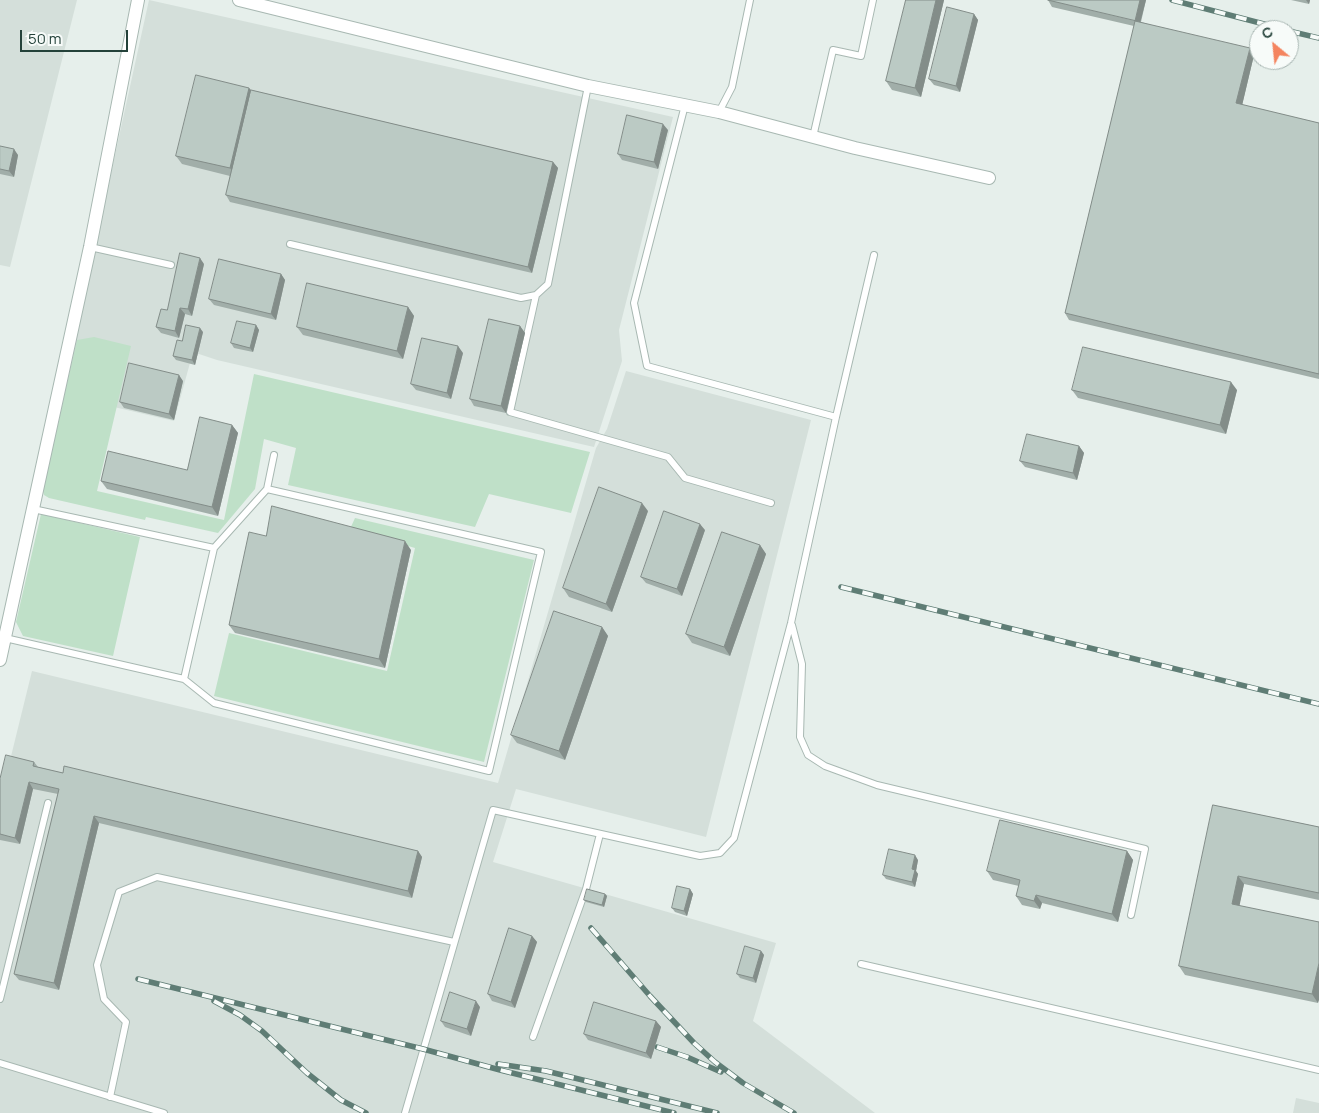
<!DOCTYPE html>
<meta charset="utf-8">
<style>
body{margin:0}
#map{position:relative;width:1319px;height:1113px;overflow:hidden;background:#e6efeb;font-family:Manrope,sans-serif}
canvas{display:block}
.north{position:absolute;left:1249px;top:20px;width:50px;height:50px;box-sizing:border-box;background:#f7fbf9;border:1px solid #a3b1ad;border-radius:50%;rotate:332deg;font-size:14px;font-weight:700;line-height:20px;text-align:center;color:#24423a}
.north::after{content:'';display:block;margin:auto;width:18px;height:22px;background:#f4845f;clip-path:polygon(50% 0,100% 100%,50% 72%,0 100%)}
.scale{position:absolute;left:20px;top:30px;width:108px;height:22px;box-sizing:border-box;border:2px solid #24423a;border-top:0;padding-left:6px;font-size:15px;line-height:18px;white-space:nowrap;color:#24423a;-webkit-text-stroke:4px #f7fbf9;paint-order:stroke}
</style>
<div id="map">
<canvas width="1319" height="1113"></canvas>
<div class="north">С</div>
<div class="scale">50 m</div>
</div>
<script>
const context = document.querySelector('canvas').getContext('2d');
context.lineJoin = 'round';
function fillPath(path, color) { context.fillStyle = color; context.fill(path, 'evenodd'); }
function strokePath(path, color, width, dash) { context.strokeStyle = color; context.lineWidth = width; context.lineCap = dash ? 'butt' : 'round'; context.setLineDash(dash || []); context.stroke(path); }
const built = new Path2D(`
 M0,0H77L10,267L0,265Z
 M149,0L673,117L619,330L622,361L594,447L217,360L193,352L174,421L114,407L61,401Z
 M626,371L811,420L706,837L516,789L493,862L776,943L753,1021L875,1113H0V801L32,671L498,783L596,448L607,429Z
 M1296,1098L1319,1103V1113H1293Z`);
const green = new Path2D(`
 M94,337L131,346L97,491L224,520L254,374L590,452L571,513L489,494L475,527L288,485L296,448L264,439L255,489L218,533L146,517L145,520L49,498L44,495L43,490L77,340Z
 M41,514L140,537L113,656L23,636L16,622Z
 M355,518L534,560L484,762L214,696L229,633L387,671L415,548L350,529Z`);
const lane = new Path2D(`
 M685,105L634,303L647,366L836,417L874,255
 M719,112L732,87L750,0
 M813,137L833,50L861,56L873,0
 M290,244L521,298L536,295L548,284L588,86
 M90,247L171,265
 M536,295L510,412L668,457L685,478L771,503
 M267,489L274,455
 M33,509L214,548
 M792,625L802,664L800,737L808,755L825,766L877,785L1145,849L1131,915
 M5,638L184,679L214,548L267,489L541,552L489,771L214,703L184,679
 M861,964L1319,1070
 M0,999L48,803
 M533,1037L586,889L600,834
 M0,1063L164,1113
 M110,1097L126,1022L104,999L97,965L119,892L157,877L454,942
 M405,1113L493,810L700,856L720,853L734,838L791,623L836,417`);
const street = new Path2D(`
 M239,0L588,86L719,112L855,148L989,178
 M0,660L90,247L138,0`);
const rail = new Path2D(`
 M1172,0L1287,30
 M1289,31L1319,38
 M841,587L1319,704
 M591,928L650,996L694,1043L715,1062L743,1083L794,1113
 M138,979L423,1049L500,1070L674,1113
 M214,1001L240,1015L262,1031L307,1073L341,1100L366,1113
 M657,1047L687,1057L721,1072
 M498,1064L546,1071L717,1113`);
const wall = new Path2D(`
 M906,0H944L921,97L892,90L886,81Z
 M1048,0H1146L1141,22L1254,55L1242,105L1319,123V379L1069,320L1065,313L1134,26L1052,7Z
 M1291,0H1310L1309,4Z
 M974,14L978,20L960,92L934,85L929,79Z
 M249,88L251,90L553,162L558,168L532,273L230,202L226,195L230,176L182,164L176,156Z
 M668,130L658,169L622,160L618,154Z
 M0,146L18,155L14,177L0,174Z
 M204,264L192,316L185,314L179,338L161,333L156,327L167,310Z
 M281,274L285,280L276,320L214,305L209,299Z
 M408,307L414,316L403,359L303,335L297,327Z
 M256,325L259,330L253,352L234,348L231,343Z
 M520,326L525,333L506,413L474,406L470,399Z
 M203,332L195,365L176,360L173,356L182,341Z
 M463,353L451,399L416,390L411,384Z
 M183,381L174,420L124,408L120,402Z
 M1072,390H1237L1226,434L1078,398Z
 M232,425L238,433L218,516L107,489L101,481L187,470Z
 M1079,446L1084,453L1077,480L1025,467L1020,461Z
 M648,511L612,612L569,597L563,588Z
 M705,530L682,596L646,583L641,577Z
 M266,536L411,550L385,668L235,633L229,625Z
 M760,545L766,554L730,656L692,643L686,634Z
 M602,627L608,636L565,760L517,743L511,735Z
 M34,762L38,767L63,773L418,851L422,857L412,898L99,823L59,990L19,980L14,974L58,794L33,789L20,844L0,840V779Z
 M1213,805L1319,827V900L1244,884L1239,906L1319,922L1318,1003L1185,975L1179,966Z
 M1127,851L1133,860L1118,922L1042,903L1040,909L1022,905L1016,896L1019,886L993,880L987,871Z
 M918,860L916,871L918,874L915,887L886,879L883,875Z
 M690,889L693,894L687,916L675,912L672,908Z
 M605,894L607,896L604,907L586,902L584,900Z
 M532,936L537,942L515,1008L492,1001L488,994Z
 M761,951L764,955L756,983L740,978L737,974Z
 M480,1007L471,1036L445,1027L441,1021Z
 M656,1021L661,1027L651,1059L588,1040L584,1034Z`);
const shadedWall = new Path2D(`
 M936,0H944L921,97L915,88Z
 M1140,0H1146L1139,27L1135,21Z
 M1306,0H1310L1309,4Z
 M974,14L978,20L960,92L956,86Z
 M1250,48L1254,55L1241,110L1236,103Z
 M249,88L255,96L236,177L230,168Z
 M663,124L668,130L658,169L654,162Z
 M14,149L18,155L14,177L9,171Z
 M553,162L558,168L532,273L528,267Z
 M200,258L204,264L192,316L188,309Z
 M281,274L285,280L276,320L271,314Z
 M408,307L414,316L403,359L397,351Z
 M180,308L185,314L179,338L175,331Z
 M256,325L259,330L253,352L250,348Z
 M520,326L525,333L506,413L501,406Z
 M200,328L203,332L195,365L192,360Z
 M458,346L463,353L451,399L447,393Z
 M179,375L183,381L174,420L169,414Z
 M1231,382L1237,390L1226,434L1220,425Z
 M232,425L238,433L218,516L212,507Z
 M1079,446L1084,453L1077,480L1073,473Z
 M642,503L648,511L612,612L606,604Z
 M700,524L705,530L682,596L677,589Z
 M405,541L411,550L385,668L379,659Z
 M760,545L766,554L730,656L724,647Z
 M602,627L608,636L565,760L559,751Z
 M29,782L33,789L20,844L15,838Z
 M94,816L99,823L59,990L54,983Z
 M418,851L422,857L412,898L408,891Z
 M1127,851L1133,860L1118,922L1112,914Z
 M915,855L918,860L916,871L918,874L915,887L912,882V869Z
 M1238,876L1244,884L1238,913L1232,904Z
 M690,889L693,894L687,916L684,911Z
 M605,894L607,896L604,907L602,905Z
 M1036,895L1042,903L1040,909L1034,901Z
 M532,936L537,942L515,1008L511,1002Z
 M761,951L764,955L756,983L753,978Z
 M1319,963V1000L1318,1003L1312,994Z
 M476,1001L480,1007L471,1036L467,1029Z
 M656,1021L661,1027L651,1059L646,1053Z`);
const building = new Path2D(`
 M906,0H936L915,88L886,81Z
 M1048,0H1140L1135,21L1250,48L1236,103L1319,123V374L1065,313L1135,21Z
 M947,7L974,14L956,86L929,79Z
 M196,75L249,88L230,168L176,156Z
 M251,90L553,162L528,267L226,195Z
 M627,115L663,124L654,162L618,154Z
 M0,146L14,149L9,171L0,169Z
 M180,253L200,258L188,309L180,308L175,331L156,327L161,309L167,310Z
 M219,259L281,274L271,314L209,299Z
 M307,283L408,307L397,351L297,327Z
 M489,319L520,326L501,406L470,399Z
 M237,321L256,325L250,348L231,343Z
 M186,325L200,328L192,360L173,356L177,340L182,341Z
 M422,338L458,346L447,393L411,384Z
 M1083,347L1231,382L1220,425L1072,390Z
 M129,363L179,375L169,414L120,402Z
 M200,417L232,425L212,507L101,481L108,451L187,470Z
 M1027,434L1079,446L1073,473L1020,461Z
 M599,487L642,503L606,604L563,588Z
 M272,506L405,541L379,659L229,625L249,532L266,536Z
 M664,511L700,524L677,589L641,577Z
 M722,532L760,545L724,647L686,634Z
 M554,611L602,627L559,751L511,735Z
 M6,755L34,762L33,766L63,773L64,766L418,851L408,891L94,816L54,983L14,974L59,789L29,782L15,838L0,834V779Z
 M1213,805L1319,827V893L1238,876L1232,904L1319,922V963L1312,994L1179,966Z
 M1000,820L1127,851L1112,914L1036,895L1034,901L1016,896L1020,880L987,871Z
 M889,849L915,855L912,869L915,870L912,882L883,875Z
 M677,886L690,889L684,911L672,908Z
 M587,889L605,894L602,905L584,900Z
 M509,928L532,936L511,1002L488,994Z
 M745,946L761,951L753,978L737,974Z
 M450,992L476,1001L467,1029L441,1021Z
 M594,1002L656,1021L646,1053L584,1034Z`);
fillPath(built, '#d4dfda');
fillPath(green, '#bfe0c8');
strokePath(lane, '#a8b8b2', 8);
strokePath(street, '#a8b8b2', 14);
strokePath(lane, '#fff', 6);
strokePath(street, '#fff', 12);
strokePath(rail, '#5f7d75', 5.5);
strokePath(rail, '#f7fbf9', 4, [11]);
fillPath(wall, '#a1aea9');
fillPath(shadedWall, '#838d89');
fillPath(building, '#bbcac4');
strokePath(building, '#838d89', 1);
</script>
